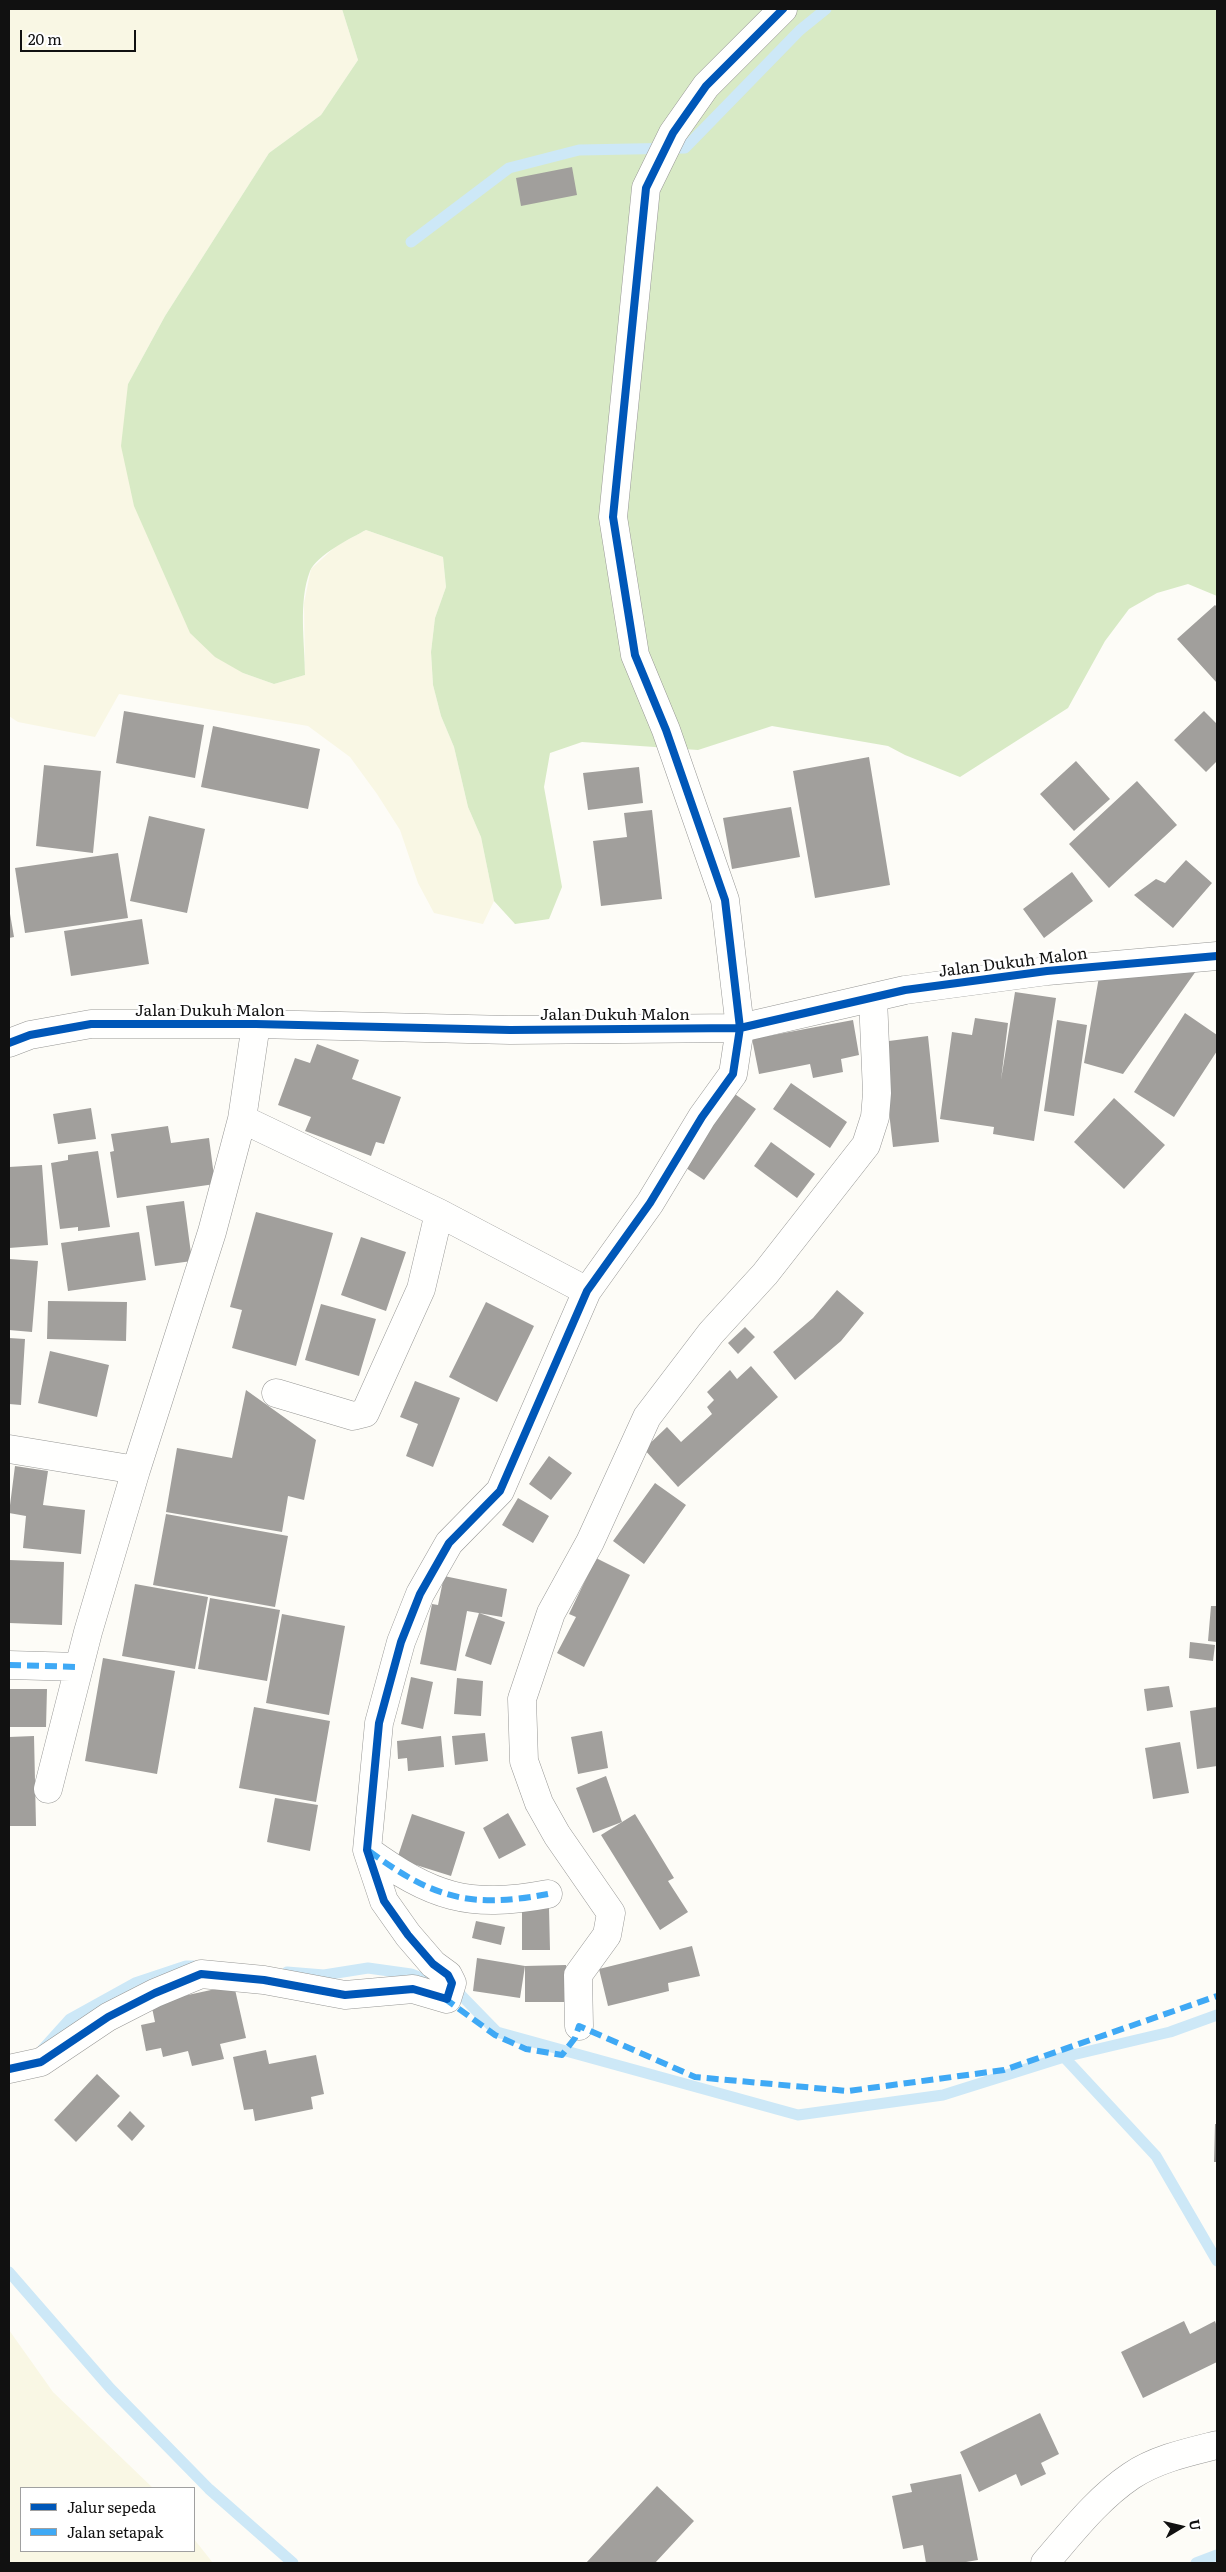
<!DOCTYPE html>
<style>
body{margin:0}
#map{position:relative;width:1226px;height:2572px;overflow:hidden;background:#fdfcf7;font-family:Literata,serif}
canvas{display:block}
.frame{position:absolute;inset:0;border:10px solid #111;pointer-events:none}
.legend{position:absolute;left:20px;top:2487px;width:175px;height:65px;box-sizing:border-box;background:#fff;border:1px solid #a0a0a0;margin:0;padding:6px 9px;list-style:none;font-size:15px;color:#111}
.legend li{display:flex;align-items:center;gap:10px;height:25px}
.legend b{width:25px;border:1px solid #a0a0a0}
.north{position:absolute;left:1156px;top:2502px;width:50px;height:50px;-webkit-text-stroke:4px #fff;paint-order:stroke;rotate:81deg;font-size:14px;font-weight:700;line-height:20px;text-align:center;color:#111}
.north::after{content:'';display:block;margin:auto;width:18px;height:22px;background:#111;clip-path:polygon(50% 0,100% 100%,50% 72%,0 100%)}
.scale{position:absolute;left:20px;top:30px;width:116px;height:22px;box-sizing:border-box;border:2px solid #111;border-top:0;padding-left:6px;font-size:15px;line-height:18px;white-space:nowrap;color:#111;-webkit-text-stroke:4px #fff;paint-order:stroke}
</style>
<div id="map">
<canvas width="1226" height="2572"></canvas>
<div class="frame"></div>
<ul class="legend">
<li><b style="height:6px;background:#0057b8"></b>Jalur sepeda</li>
<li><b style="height:6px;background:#3fa9f5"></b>Jalan setapak</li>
</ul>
<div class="north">U</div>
<div class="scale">20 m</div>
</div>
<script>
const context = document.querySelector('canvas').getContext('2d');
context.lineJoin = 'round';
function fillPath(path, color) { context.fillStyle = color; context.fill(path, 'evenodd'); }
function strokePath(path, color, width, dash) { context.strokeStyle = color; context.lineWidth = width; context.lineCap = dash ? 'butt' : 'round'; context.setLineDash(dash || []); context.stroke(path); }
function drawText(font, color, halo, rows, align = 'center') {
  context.font = font + ' Literata,serif'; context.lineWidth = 5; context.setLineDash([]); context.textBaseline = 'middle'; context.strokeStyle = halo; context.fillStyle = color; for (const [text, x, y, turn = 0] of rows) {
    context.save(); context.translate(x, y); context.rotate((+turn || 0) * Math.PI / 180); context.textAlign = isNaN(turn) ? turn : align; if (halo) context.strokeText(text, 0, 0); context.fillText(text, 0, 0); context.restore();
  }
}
const farmland = new Path2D(`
 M9,9H342L358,60L321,115L269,153L165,316L128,384L243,673L274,684L305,675L304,603L311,569L336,546L366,530L443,557L446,587L435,618L431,652L433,685L441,716L454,747L468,807L481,837L494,901L483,924L434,913L418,883L400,830L377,794L350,757L308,726L119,694L95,737L18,722L9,716Z
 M9,2330L53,2392L153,2488H21V2551H194V2539L213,2563H9Z`);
const forest = new Path2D(`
 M342,9H1217V596L1188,584L1157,593L1129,609L1105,641L1068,708L960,777L905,755L888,746L772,726L698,750L582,742L550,753L544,787L562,887L549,919L515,924L494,901L481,837L468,807L454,747L441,716L433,685L431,652L435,618L446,587L443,557L366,530C351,538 317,555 310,571C298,602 305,643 305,675L274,684L243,673L215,657L190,633L134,506L121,446L128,384L165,316L269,153L321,115L358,60Z`);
const stream = new Path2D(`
 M411,242L509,168L579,150L685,148L800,30L826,9
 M287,1972L324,1975L368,1968L411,1974L429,1981
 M451,1989L458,1992L497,2032L798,2115L943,2095L1064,2057L1170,2032L1217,2015
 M43,2049L70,2019L135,1983L186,1966H194
 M1064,2057L1156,2156L1217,2261
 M9,2272L110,2388L209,2489L293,2563
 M1196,2563L1217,2555`);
const building = new Path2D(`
 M572,167L577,195L521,206L516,178Z
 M1215,605L1217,607V683L1177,639Z
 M124,711L204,725L195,778L116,763Z
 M1204,711L1217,724V761L1206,772L1174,740Z
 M213,726L320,749L308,809L201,787Z
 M869,757L890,885L815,898L793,771Z
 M1076,761L1110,799L1074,831L1040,794Z
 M44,765L101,771L93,853L36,846Z
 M639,767L643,803L588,810L583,773Z
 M1137,781L1177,825L1109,888L1069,844Z
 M791,807L800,857L732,869L723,818Z
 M652,810L662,899L601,906L593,841L627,837L624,813Z
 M149,816L205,829L187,913L130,901Z
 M118,853L128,918L25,933L15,868Z
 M1186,860L1212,883L1173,928L1134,895L1156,879L1165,883Z
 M1072,872L1093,901L1044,938L1023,909Z
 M9,908L14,937L9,938Z
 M142,919L149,964L71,976L64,931Z
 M1201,964L1123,1074L1084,1063L1100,971Z
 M1015,992L1056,998L1034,1141L993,1134L994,1127L940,1119L952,1032L972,1035L975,1018L1008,1023L1001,1080Z
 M1185,1013L1217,1035V1051L1174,1117L1134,1092Z
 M853,1020L859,1055L841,1059L843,1072L813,1078L810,1064L759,1074L752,1039Z
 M1057,1020L1087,1025L1074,1116L1044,1111Z
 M928,1036L939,1142L893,1147L881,1042Z
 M317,1044L359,1060L352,1079L401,1097L384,1144L376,1142L371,1156L305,1131L311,1117L278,1105L295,1058L310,1063Z
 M791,1083L847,1122L830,1148L773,1109Z
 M732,1092L756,1109L704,1180L680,1164Z
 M1114,1098L1165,1145L1124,1189L1074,1142Z
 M91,1108L96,1139L58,1144L53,1114Z
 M168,1126L171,1143L209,1138L215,1184L117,1198L110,1152L114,1151L111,1134Z
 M771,1142L815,1174L797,1198L754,1166Z
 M98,1151L110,1227L78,1231V1227L60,1229L51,1163L68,1160V1155Z
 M42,1165L48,1245L9,1248V1167Z
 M184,1201L192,1261L155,1266L146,1206Z
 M256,1212L333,1233L296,1366L232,1348L242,1310L230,1307Z
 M139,1232L146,1280L68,1291L61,1243Z
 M361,1237L406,1252L386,1311L341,1295Z
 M9,1259L38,1261L32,1332L9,1330Z
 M837,1290L864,1313L841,1341L795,1380L773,1352L813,1318Z
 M48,1301L127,1302L126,1341L47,1339Z
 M486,1302L534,1326L497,1402L449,1377Z
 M321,1304L376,1319L359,1376L305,1360Z
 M745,1327L755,1337L738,1354L728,1343Z
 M9,1338L25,1339L21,1405L9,1404Z
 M50,1351L109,1365L97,1417L38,1403Z
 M751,1366L778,1397L678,1487L644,1449L667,1427L681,1442L712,1414L707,1407L714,1400L707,1392L730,1370L737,1379Z
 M415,1381L460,1398L433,1467L406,1456L418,1424L400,1417Z
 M246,1390L316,1440L304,1500L288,1496L282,1532L166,1512L177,1448L232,1458Z
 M549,1456L572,1473L551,1500L529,1484Z
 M15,1466L48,1471L43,1505L85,1510L81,1554L23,1548L26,1516L9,1513Z
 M655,1483L686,1505L644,1564L613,1541Z
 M518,1498L549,1516L533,1543L502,1525Z
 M166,1514L288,1536L275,1607L153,1585Z
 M596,1558L630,1575L584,1667L557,1653L576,1617L569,1614Z
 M9,1560L64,1562L62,1625L9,1623Z
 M444,1576L507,1589L502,1617L467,1611L456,1671L420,1664L432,1604L438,1605Z
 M135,1584L208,1597L195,1669L122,1656Z
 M210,1598L280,1610L267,1681L198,1669Z
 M1211,1606H1217V1642L1208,1641Z
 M479,1613L505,1622L491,1665L465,1656Z
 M282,1614L345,1626L329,1715L266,1703Z
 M1190,1642L1215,1645L1213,1661L1189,1658Z
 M103,1658L175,1671L157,1774L85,1761Z
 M411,1677L433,1682L423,1729L401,1724Z
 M457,1678L483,1681L481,1716L454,1714Z
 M1169,1686L1173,1707L1147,1711L1144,1689Z
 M9,1689H47L46,1727H9Z
 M254,1707L330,1721L316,1802L239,1788Z
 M1217,1707V1766L1197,1769L1190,1711Z
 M602,1731L608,1768L578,1774L571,1737Z
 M485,1733L488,1761L455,1765L452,1736Z
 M34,1736L36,1826H9V1737Z
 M441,1736L444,1767L408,1771L407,1758L398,1759L397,1741Z
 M1180,1742L1189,1793L1153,1799L1145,1748Z
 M606,1776L622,1822L593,1833L576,1788Z
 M275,1798L318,1805L310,1851L267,1842Z
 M508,1813L526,1845L499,1859L483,1828Z
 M412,1814L465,1832L451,1876L397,1859Z
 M635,1814L674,1878L668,1881L688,1912L660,1930L601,1835Z
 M549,1908L550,1950H522V1909Z
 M476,1921L505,1927L501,1945L472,1938Z
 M692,1946L700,1976L668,1983L669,1991L608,2006L599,1969Z
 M477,1958L525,1966L520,1998L473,1991Z
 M566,1965L567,2002H525V1966Z
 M234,1985L246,2038L220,2044L224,2059L192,2066L188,2051L163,2057L161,2048L146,2051L141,2025L155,2022L151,2003Z
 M266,2050L269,2064L316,2055L324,2094L311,2097L313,2109L255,2121L253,2109L244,2110L233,2057Z
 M97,2074L120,2096L76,2142L54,2120Z
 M130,2111L145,2126L132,2141L117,2126Z
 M1215,2124H1217V2162H1214Z
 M1184,2321L1190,2334L1215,2321L1217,2327V2362L1143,2398L1121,2352Z
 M1040,2413L1059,2454L1041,2463L1046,2474L1021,2486L1016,2474L979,2492L960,2452Z
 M961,2474L978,2560L960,2563H926L923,2545L903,2549L892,2496L912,2492L910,2484Z
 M657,2486L694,2521L655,2563H586Z`);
const minor = new Path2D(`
 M256,1024L242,1119L439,1213
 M276,1393L353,1416L365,1413L421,1289L439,1213L587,1291
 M9,1449L136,1470L212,1232L242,1119
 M9,1665L79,1667
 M48,1789L88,1632L136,1470
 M367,1850C432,1897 468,1909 548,1894
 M579,2026L578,1975L607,1935L611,1913L557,1835L539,1803L524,1761L522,1699L551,1613L590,1542L647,1417L711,1333L765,1274L866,1145L875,1117L877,1093L873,998
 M9,2069L41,2062L108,2017L155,1993L201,1974L264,1980L345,1995L413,1989L447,1999L452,1983L448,1975L433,1964L408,1935L384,1901L367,1850L379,1723L401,1642L420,1594L449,1543L500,1491L587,1291L650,1203L702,1117L733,1074L740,1028L725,900L666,730L635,655L613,517L646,188L673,133L706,86L783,9
 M1045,2563C1072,2532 1097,2499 1131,2476C1156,2459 1189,2452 1217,2445`);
const tertiary = new Path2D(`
 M9,1043L30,1035L91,1024H256L510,1030L740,1028L905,990L1047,971L1217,956`);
const quiet = new Path2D(`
 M9,1665L79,1667
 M369,1851C433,1898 470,1909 548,1894
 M444,1998L495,2035L526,2049L562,2055L575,2038L579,2026L695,2077L848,2091L1004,2070L1217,1996`);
const cycleway = new Path2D(`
 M9,1043L30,1035L91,1024H256L510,1030L740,1028L905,990L1047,971L1217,956
 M9,2069L41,2062L108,2017L155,1993L201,1974L264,1980L345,1995L413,1989L447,1999L452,1983L448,1975L433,1964L408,1935L384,1901L367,1850L379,1723L401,1642L420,1594L449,1543L500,1491L587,1291L650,1203L702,1117L733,1074L740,1028L725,900L666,730L635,655L613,517L646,188L673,133L706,86L783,9`);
const streetNames = [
 ["Jalan Dukuh Malon",1013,963,-7],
 ["Jalan Dukuh Malon",210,1011],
 ["Jalan Dukuh Malon",615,1015]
];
fillPath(farmland, '#f9f7e4');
fillPath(forest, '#d8eac5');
strokePath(stream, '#cde8f7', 11);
fillPath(building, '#a19f9c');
strokePath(minor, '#979795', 29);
strokePath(tertiary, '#979795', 29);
strokePath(minor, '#fffffe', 28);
strokePath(tertiary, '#fffffe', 28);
strokePath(quiet, '#3fa9f5', 6, [12, 6]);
strokePath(cycleway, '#0057b8', 8);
drawText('16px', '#111', '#fff', streetNames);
</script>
